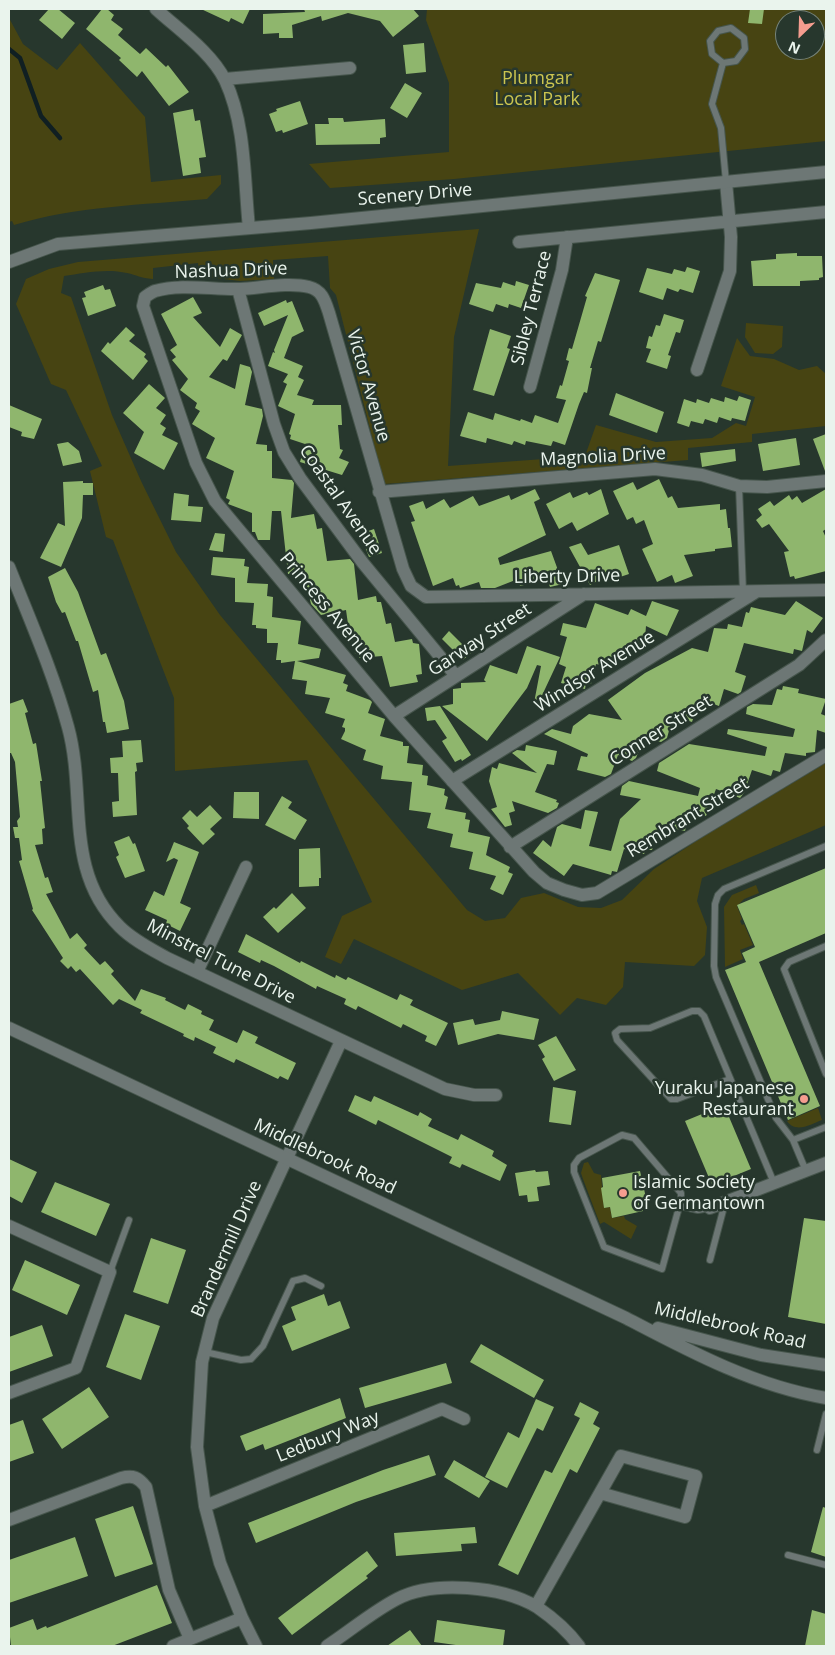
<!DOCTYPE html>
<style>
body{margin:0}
#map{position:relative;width:835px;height:1655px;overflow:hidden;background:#27372d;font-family:"Open Sans",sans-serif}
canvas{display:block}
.frame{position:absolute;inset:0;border:10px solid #eaf4ed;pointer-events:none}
.north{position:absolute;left:775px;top:10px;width:50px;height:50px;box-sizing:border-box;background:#27372d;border:1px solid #75837a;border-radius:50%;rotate:204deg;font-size:14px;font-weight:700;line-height:20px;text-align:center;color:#eaf4ed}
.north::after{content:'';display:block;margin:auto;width:18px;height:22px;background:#f59d8f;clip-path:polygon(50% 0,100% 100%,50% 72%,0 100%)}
</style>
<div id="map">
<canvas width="835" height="1655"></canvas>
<div class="frame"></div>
<div class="north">N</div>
</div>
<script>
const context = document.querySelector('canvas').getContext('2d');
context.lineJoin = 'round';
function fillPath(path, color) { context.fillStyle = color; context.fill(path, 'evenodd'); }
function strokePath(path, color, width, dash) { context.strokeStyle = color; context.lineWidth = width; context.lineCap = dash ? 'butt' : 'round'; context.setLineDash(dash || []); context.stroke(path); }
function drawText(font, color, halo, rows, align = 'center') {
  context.font = font + ' "Open Sans",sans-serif'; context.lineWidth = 5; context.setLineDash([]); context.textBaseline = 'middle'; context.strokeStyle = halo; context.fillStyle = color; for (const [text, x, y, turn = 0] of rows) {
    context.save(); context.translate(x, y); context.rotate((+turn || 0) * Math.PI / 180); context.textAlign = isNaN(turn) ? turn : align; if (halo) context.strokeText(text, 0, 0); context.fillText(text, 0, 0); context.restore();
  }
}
const green = new Path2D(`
 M427,9H826V141L454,179L330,188L309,164L449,152V83L426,20ZM785,20H815V50H785Z
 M9,18L23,44L57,70L80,43L145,117L151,182L221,175V184L207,199C143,205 76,206 14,225L12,221L9,222Z
 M479,229L454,337L448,466L585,456L596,425L656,442L712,438L736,423L746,426L755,397L721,386L737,338L750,356L774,359L799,370L817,366L826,374V426L752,434V442L688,448V460L384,484L336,295L330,288L328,256L273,260L274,279L240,281L200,276L198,263L153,268V279C140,278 137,275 127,273C107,268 83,273 64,276L61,293L71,297L112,415L141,481L176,552L220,615L467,910L485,921L505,918L521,898L544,893L578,907L601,908L622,900L654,869L701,838L826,763V825L702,878L697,901L707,927L705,955L694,966L625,962L623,987L606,1005L577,998L560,1015L518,973L462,990L354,939L341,964L325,957L342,916L372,902L307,760L175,771L174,698L113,540L106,537L90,471L102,466L66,390L51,384L16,304L26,279L49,269L78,262Z
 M746,323L783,326L782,347L773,354L755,353L745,337Z
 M756,885L759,893L744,899L737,906L742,919L740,921L742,925L744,924L753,945L740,950L743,959L725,967L724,907L732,895Z
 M818,1108L822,1120C811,1124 796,1134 787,1121Z
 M588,1162L594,1173L601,1175L604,1208L610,1207L612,1218L624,1216L625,1219L637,1226L631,1239L604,1222L600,1224L583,1179L581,1173L584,1163Z`);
const stream = new Path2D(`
 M9,49L20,58L41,116L60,138`);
const building = new Path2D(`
 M49,9H58L75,23L62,39L39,20Z
 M102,9H107L114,15L111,20L123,29L118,35L140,54L146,48L166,67L168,65L189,92L169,106L142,71L137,77L119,60L121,58L86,29Z
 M201,9H250L243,24L231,18L229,22Z
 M304,9H413L419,16L393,37L380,21L348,13L322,21L321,16L292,25L293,38H279V33L263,34V14L305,12Z
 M750,9H764L762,24L748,23Z
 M424,43L426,72L406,74L403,45Z
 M405,83L422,93L407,118L390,108Z
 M300,101L308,124L283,133L282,130L276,132L269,114L277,111L276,109Z
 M193,109L195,121L200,120L206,157L199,158L201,173L183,176L173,113Z
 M328,118H343L344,122L385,119L386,137L380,138V144L316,145L315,124H329Z
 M797,253V256H822L823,277L819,278V280L800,281V286H753L751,261L776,259V254Z
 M687,267L700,271L693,293L680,289L678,292L667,288L663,300L639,292L647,268L672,274L674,269L685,272Z
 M595,273L620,280L601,342L598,341L590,368H592L587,393L584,392L579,404L565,445L553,441L551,446L526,441L525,445L514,441L512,445L487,438L486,443L460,436L468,412L493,420L495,413L520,421L521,419L532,423L535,415L558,423L566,400L556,398L560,385L562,386L569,361L566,360L569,348L572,349L587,297L585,296Z
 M516,281L529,285L521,308L509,304L508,308L496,304L493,312L469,304L476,283L501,288L503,282L515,286Z
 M103,285L105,290L110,289L116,306L88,316L82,298L86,297L84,292Z
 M193,297L202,313L193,317L220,347L230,328L242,335L227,361L223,359L209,377L235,389L240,364L250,367L252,372L245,405L262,409L263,416L256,444L267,445V451H272V478L292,480L294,483L291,518L314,514L317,529L322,528L327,561L350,559L354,564L358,600L376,596L377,602H381L386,624L391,623L395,642L412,639L413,643L419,644L422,674L416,675L418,682L390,687L382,656L359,658V653L355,654L354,644L351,645L346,610L321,615L311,604L304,574H288L281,511H272L270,540H258L255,532H252V513L228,504L230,500L226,498L234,471L206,458L215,438L192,424L200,411L195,408L197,403L180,390L188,379L172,360L176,357L170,350L177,345L161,314Z
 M286,300L287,303L292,301L304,331L292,337L284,358L303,366L298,377L304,380L297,395L314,400L312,405H341L342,425H338L340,449L343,450L339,458L349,462L342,475L300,462L305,444L290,439L291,435L289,434L295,414L278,406L287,384L283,382L288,374L268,366L273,352L275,353L274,350L288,315L264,326L258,313Z
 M664,314L684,320L680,333L676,332L668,355L671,356L667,369L646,362L651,349L646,348L649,336L652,337L656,325L660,326Z
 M126,327L135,335L129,341L146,354L144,357L148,361L133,380L101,351L108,342L110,344Z
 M490,329L511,336L507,348L510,349L494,396L473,390Z
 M149,384L165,398L156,408L166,415L160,424L166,428L162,435L178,443L164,470L134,453L144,432L123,413Z
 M616,393L664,412L657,433L609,415Z
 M739,396L751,400L745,421L732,418L731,421L719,417L717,423L705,419L703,424L691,421L689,427L677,423L684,399L696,403L697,399L709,403L711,398L724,402L725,397L737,401Z
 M9,405L42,419L34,439L21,436L22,432L9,427Z
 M826,434V471H825L813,439Z
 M796,438L800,465L763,471L758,444Z
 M68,442L79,451L82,462L63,466L57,444Z
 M735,449L736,461L702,467L700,453Z
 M659,479L668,498L672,496L678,508L720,504V510L726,509L728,528H730L732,547L715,549V551L684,555L693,576L675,583L672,575L657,582L642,549L653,544L644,520L636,524L633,517L627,520L613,491L633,482L637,490Z
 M83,481V483H93V495H83L82,518L61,567L40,558L58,523L65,526L63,482Z
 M535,489L540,499L534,502L546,535L498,558L500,565L551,551L563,584L550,587L547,579L520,586L518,579L495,588H481L479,582L460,588L459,585L456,586L453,578L433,586L411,522L415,521L409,506L423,501L426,509L444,499L450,508L473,496L479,506L509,495L511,500Z
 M601,489L609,514L577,531L572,522L559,529L546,504L570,492L573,498L587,492L589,495Z
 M826,489V529L823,531L826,538V571L795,579L794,576L790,577L784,552L789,551L769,524L762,528L756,520L762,515L758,509L770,501L774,506L789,495L792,500L797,496L802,503Z
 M174,493L189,495L188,506L203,507L201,522L171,520Z
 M374,529L382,553L369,557L360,534Z
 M215,533L225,534L223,552L209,550Z
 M581,543L588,555L619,545L629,574L614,579L612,573L590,585L569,547Z
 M213,557L245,559L244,566L249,567L247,583L268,584L267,596L273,597L272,617L301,621L298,644L321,649L319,658L297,661L346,675L343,683L348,685L346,691L370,700L372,702L368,713L385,719L380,736L403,742V746H409L407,763L423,765L422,775L428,776L427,785L445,789L444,795L448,797L445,809L466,813L465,819L470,820L468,832L490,837L486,855L510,867L508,872L513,874L503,895L490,889L496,876L469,869L473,852L450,847L453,834L427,828L431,813L409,810L412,782L381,779L383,766L363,760L366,750L341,739L345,731V728L342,727L345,719L325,713L330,698L305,694L307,681L292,679L295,661L281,663V660H276L278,643H267V629L256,628V625H252L254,603L235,602V578L211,575Z
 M65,568L78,592L101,655L106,653L124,701L129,729L107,733L105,722H103L98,690L93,692L78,641H76L65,612L62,613L56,602L48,577Z
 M652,601L679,610L667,636L646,626L644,651L628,649L627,653L618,652L614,668L596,664L591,684L586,683L585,689L561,683L566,667L559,664L567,637L560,635L563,623L586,628L595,603L628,615L631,609L646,616Z
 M796,601L823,618L812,633L807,630L802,651L794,649L793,654L744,643L735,672L746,676L741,692L738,694L724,689L719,706L705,701L704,706L698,704L692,722L673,716L667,738L661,742L644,738L636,758L632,761L618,755L611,774L605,777L577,770L581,756L587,757L588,754L544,734L552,729L571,734L573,726L589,714L622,720L608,700L645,673L692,648L708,652L714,628L727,629L728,624L742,627L746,612L749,613L751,607L785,615Z
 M449,631L471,653L463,660L442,639Z
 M527,646L560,657L538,704L534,703L541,666L537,665L527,688L487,741L442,706L453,704V689L461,688V683L486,682L484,680L490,665L517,674Z
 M783,686L799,689L798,693L826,699L821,714L826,716V733L817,730L815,752L806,753V756L785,753L780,772L773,770L771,776L752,770L744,793L740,798L716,789L706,816L690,811L685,831L659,825L652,850H646L644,854L624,849L617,872L612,871L611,875L573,864L564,876L533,853L543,840L551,847L557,827L562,824L581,829L585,810L598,812L589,846L611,851L620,819L641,799L620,795L622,786L629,781L698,796L700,788L657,771L659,763L689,744L765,756L767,747L727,734L728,729L793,737L795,729L746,714L747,707L753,704L772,705L777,689L782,690Z
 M23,699L28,712L25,713L33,744L36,743L42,781H40L45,828L42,829L43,844L35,845L45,878L48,877L53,892L46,894L70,939L77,933L87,945L84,948L100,965L105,961L114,971L111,974L135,1001L141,989L166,998L165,1000L185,1010L188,1004L202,1011L201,1014L214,1020L209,1030L237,1043L243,1030L258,1037L255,1043L296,1063L288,1080L280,1076L278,1079L236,1059L234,1063L213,1053L216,1047L195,1037L194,1041L183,1036L184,1034L140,1013L142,1010L119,999L113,1005L80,969L76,972L71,966L68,969L60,961L63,958L32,910L33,909L19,861L22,860L19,838H15L13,827H18L17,821L20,817L15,762L11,753H9V704Z
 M440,706L471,755L462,761L461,759L455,762L442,741L447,738L435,720L427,721L425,708Z
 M141,740L143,762L136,763L137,771L135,772L137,815L113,817L112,802L119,801L118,773H111L110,758L123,757L122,741Z
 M526,745L557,751L554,765L547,764L535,792L557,800L556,802L559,803L557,808L548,813L512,801L515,811L509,813L512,825L505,827L491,809L497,807L489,781L492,767L497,769L499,763L537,773L512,753L517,750L525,751Z
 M234,792H259V819L233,818Z
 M282,796L292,802L288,808L307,820L295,840L265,825Z
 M210,805L222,818L210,829L215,834L203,845L187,828L189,826L182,818L190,810L197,817Z
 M129,836L133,844L135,843L145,871L125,878L116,857L119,855L114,842Z
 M174,842L199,852L180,903L191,908L180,931L166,924L167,920L145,910L154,891L164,896L178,860L174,858L166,862Z
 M320,848L321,878H319V886L299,887V849Z
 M826,868V933L759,962L820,1106L788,1120L725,970L746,962L742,953L755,947L737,905Z
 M292,893L306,908L278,933L263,917L274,907L276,909Z
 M246,934L300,963L301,961L335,978L336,975L346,980L348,977L397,1000L400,994L413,1000L410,1005L448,1023L436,1046L425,1041L427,1036L403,1024L401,1028L358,1006L356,1010L344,1004L346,999L317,986L316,989L274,966L261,960L260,963L238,952Z
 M502,1011L539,1019L534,1040L498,1034L458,1045L453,1023L473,1019L475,1025L500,1020Z
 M556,1036L576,1070L554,1081L542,1059L545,1057L538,1045Z
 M553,1087L576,1091L571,1125L549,1122Z
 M355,1095L371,1102L374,1096L418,1116L420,1112L432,1119L428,1126L458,1140L461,1134L494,1151L492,1156L507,1165L500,1181L462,1164L460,1168L449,1163L452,1157L378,1120L376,1125L348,1111Z
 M724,1105L751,1169L712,1185L685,1121Z
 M9,1159L37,1172L22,1203L9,1196Z
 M535,1170L536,1172L548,1171L550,1185L537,1187L539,1201L528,1202L527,1195L519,1196L515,1173Z
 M640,1171L646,1198L641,1199L643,1211L612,1218L610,1207L604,1208L601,1188L603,1187L602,1178Z
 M55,1182L110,1204L96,1236L41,1212Z
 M804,1218L826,1221V1324L788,1317Z
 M151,1238L186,1250L168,1304L133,1292Z
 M25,1260L80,1285L67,1315L12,1290Z
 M324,1294L328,1306L340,1301L350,1328L292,1351L282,1326L296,1320L291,1307Z
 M125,1314L160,1326L141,1380L106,1367Z
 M42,1325L53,1356L9,1372V1337Z
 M481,1344L544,1380L534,1398L470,1362Z
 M446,1363L452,1383L365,1408L359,1388Z
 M89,1387L109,1417L62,1449L42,1419Z
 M340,1398L346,1418L265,1450L263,1444L246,1451L240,1436Z
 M536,1399L554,1407L543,1431L537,1428L507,1488L485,1477L508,1432L519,1438Z
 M580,1402L599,1412L593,1424L600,1428L577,1473L570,1469L518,1575L498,1565L545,1470L552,1473L580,1418L574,1415Z
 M23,1420L34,1453L9,1462V1425Z
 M429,1455L436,1475L356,1502L256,1543L248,1523L383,1470Z
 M454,1460L490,1481L479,1498L444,1477Z
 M133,1506L153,1564L115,1577L95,1519Z
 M823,1507L826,1508V1557L811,1552Z
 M475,1527L477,1543L461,1544L462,1551L396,1556L394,1533Z
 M75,1537L88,1576L9,1603V1560Z
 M367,1551L378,1566L366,1576L368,1578L292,1635L278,1618Z
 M157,1585L172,1623L112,1646H11L9,1628L33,1619L37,1630L46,1626L47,1628Z
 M812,1610L826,1614V1646H805Z
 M437,1620L505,1630L503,1646H463L434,1642Z
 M410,1630L422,1646H387Z`);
const service = new Path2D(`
 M723,63L712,54L710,41L718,31L731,28L744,38L745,49L736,61L723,63L712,104L721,128L726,182
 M739,486L743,592
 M826,946L789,962L784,969L826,1074
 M730,1079L677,1099H671L617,1040L615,1033L620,1029L650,1028L692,1011H699L704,1016L774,1183
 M622,1135L634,1138L681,1193V1200L662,1269L604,1247L574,1172V1165L579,1158Z
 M793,1140L776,1118L716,977L714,966L715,904L718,895L724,889L826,846
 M806,1171L793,1140L826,1127
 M680,1206L698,1210L710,1208
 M710,1260L725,1203
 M110,1272L129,1220
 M205,1352L241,1360L251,1359L263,1346L293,1281L305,1278L321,1286
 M817,1450L826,1414
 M788,1555L826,1565`);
const minor = new Path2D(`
 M156,9C179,30 211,52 225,80C246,125 244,180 249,228
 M225,79L350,68
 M519,242L826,212
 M238,289L274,424L284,452L300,478L363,563L456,676
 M697,370L730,271L731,237L726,182
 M530,387L562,270L567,237
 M379,492L655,469L702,475L739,486L767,487L826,481
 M9,567C30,620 53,672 68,727C87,796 63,871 120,927C133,940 151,949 167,958L445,1089L474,1095H496
 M826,590L426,597L411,586L403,569L329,313C325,301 322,290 309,287C288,282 261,288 240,289C213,290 182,283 155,291C152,292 148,295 145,297L143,306L196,463L215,501L394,716L534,872L547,883L564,890L582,895L597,893L826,755
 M394,716L584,594
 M452,781L756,592
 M510,847L799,665L826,640
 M197,972L246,867
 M710,1208L826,1163
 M9,1226L110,1272L76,1368L9,1393
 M205,1506L442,1409L464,1419
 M9,1520L121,1478C133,1475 138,1477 146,1487L169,1590L190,1639
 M536,1606L621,1456L696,1476L685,1517L600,1493
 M173,1646L242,1618
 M256,1646L242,1618L220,1563L205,1506L197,1447L202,1362L213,1318L341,1041
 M327,1646C350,1631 372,1612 397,1599C433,1580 502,1586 537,1607C553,1618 568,1631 579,1646`);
const tertiary = new Path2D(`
 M9,262L58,244L311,223L826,172
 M9,1028L626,1318C689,1351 754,1386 826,1398
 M658,1328L761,1355L826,1365`);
const markers = [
 [804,1099,5,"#f59d8f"],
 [623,1193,5,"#f59d8f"]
];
const parkNames = [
 ["Plumgar",537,79],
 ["Local Park",537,100]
];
const streetNames = [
 ["Scenery Drive",415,195,-5],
 ["Nashua Drive",231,271,-2],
 ["Sibley Terrace",532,308,-76],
 ["Victor Avenue",368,386,74],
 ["Magnolia Drive",603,457,-3],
 ["Coastal Avenue",340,500,55],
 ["Liberty Drive",567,577,-1],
 ["Princess Avenue",327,608,50],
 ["Garway Street",480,640,-33],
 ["Windsor Avenue",595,672,-32],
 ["Conner Street",661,731,-32],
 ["Rembrant Street",688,818,-31],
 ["Minstrel Tune Drive",221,962,27],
 ["Middlebrook Road",325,1157,25],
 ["Brandermill Drive",227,1249,-66],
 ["Middlebrook Road",730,1326,13],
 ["Ledbury Way",328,1437,-22]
];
const poiNames = [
 ["Yuraku Japanese",794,1089],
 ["Restaurant",794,1110],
 ["Islamic Society",633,1183,"left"],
 ["of Germantown",633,1204,"left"]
];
fillPath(green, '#474412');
strokePath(stream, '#101f22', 4.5);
fillPath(building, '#8fb66d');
strokePath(service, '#46554c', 8);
strokePath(minor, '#46554c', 14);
strokePath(tertiary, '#46554c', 14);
strokePath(service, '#6d7775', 6);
strokePath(minor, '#6d7775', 12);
strokePath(tertiary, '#6d7775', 12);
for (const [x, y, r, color] of markers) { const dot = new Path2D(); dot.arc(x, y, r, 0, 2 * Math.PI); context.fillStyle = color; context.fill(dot); strokePath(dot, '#27372d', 2); }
drawText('18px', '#ccc54f', '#27372d', parkNames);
drawText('18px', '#eaf4ed', '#27372d', streetNames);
drawText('18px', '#eaf4ed', '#27372d', poiNames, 'right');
</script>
